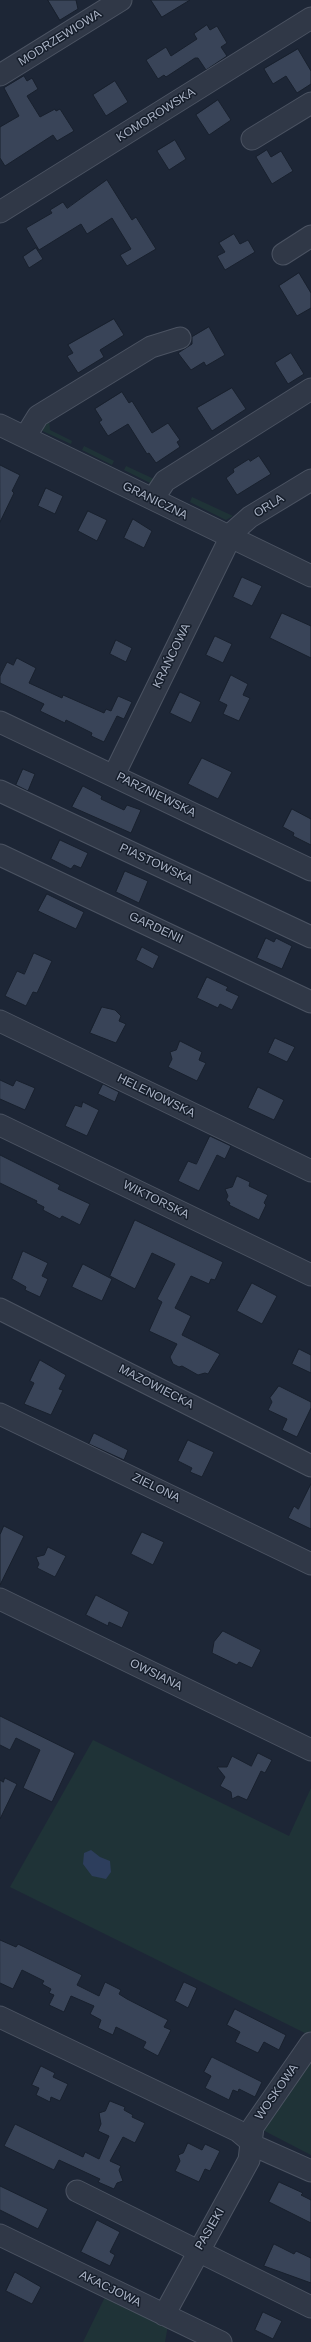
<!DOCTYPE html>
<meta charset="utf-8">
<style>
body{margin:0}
canvas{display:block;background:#1d2636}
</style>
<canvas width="311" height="2342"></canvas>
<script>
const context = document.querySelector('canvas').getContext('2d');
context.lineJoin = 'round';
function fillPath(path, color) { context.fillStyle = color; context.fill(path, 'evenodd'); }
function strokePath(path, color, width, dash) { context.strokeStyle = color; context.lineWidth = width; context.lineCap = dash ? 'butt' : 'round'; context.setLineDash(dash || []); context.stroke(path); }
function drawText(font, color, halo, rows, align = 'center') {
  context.font = font + ' Helvetica,sans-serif'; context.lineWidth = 3; context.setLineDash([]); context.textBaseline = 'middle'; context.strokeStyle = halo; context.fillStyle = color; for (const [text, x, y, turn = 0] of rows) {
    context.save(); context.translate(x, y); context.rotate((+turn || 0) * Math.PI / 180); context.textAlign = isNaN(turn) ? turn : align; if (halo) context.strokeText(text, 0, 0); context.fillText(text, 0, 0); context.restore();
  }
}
const green = new Path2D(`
 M49,419L50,430L72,441L71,444L38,429Z
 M84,446L114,461L112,465L82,450Z
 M126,466L154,479V485L124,470Z
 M192,497L233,516L226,520L190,502Z
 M93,1740L289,1836L311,1788V2036L10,1887Z
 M311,2053V2155L259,2128Z
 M106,2295L168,2325L165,2342H83Z`);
const water = new Path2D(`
 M91,1850L100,1857L110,1861L111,1872L106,1879L92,1876L83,1864L84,1853Z`);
const building = new Path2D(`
 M48,0H76L78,9L60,20Z
 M151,0H190L162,17Z
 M207,25L210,30L217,26L227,43L221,47L227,56L206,70L198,58H195L166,77L164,75L158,79L146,60L166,47L171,56L197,39L194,34Z
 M298,49L311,71V84L297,93L286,76L273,84L264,69Z
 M24,76L27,81L32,78L38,89L27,96L40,117L55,109L56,111L60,109L74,131L57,141L53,135L5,166L0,158V127L19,116L4,88Z
 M115,81L128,102L106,116L93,95Z
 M218,100L231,120L209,135L196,115Z
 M175,140L186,159L169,170L157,151Z
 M267,150L271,157L281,151L293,171L272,184L256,157Z
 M107,180L132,220L136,217L156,249L127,266L120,255L131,249L112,218L87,234L81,224L39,250L26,228L52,213L50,210L63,202L67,208Z
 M234,234L240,244L248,240L255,252L225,270L217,256L225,252L219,243Z
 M36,248L43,259L29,268L23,257Z
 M299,273L311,293V308L297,316L279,286Z
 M114,319L124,335L100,350L104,357L78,373L67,356L73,353L68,345Z
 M209,327L225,355L206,366L204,362L191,370L178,353L192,344V337Z
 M291,353L304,374L288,384L275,363Z
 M232,388L246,409L212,431L197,408Z
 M122,392L129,403L132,401L152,433L168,423L180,440L177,442L180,447L156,463L149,453L147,454L128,424L108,436L99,422L102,420L95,409Z
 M259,456L271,474L237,495L226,478L234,472L233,469L249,459L250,461Z
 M0,465L20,475L12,491L14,493L0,522Z
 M46,488L63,496L55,514L38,506Z
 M88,511L107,520L97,541L78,531Z
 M133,519L152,531L144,548L124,538Z
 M242,577L262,586L252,606L233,597Z
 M282,613L311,626V658L270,638Z
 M215,636L232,644L223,663L206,655Z
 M116,640L132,648L126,662L110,654Z
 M17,658L36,668L29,683L62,698L63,695L104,713L106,709L111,711L118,696L132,702L124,719L117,716L104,742L91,736L92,733L66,720L65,723L40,711L44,704L0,683V676L7,662L13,665Z
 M231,675L248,684L243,695L250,698L239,721L223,714L227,705L219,701Z
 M180,692L201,702L191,723L170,713Z
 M202,758L232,772L218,799L188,784Z
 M23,769L35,774L28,791L16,785Z
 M83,786L102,796L101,799L124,810L127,805L141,810L131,833L72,807Z
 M292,809L311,819V845L293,836L294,833L283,827Z
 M60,840L88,853L81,868L74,865L71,869L51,859Z
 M125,871L148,881L139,903L116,892Z
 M47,894L84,912L76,929L38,911Z
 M266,938L274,942L276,938L292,946L282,969L257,958Z
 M142,947L159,956L153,969L136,960Z
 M34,953L52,961L37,993L33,992L26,1006L5,996L17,971L24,974Z
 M207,977L228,987L226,990L239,996L232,1010L220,1004L218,1008L197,998Z
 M102,1007L115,1010L121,1016L119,1021L126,1024L116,1043L90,1033Z
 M275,1038L295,1047L287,1062L268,1053Z
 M180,1041L202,1052L199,1060L206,1063L197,1081L168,1067L172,1059L170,1052L176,1050Z
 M0,1080L13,1086L16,1080L35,1088L25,1110L0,1099Z
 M103,1084L119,1092L115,1102L98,1094Z
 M258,1087L284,1100L274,1120L248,1108Z
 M83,1102L99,1110L87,1136L65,1126L75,1105L81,1107Z
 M210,1136L231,1146L225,1159L217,1155L199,1191L178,1181L188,1161L196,1164Z
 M0,1155L60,1185L58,1189L90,1204L80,1225L62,1216L60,1219L43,1210L44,1207L36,1203L37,1201L0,1183Z
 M237,1176L250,1182L249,1186L268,1195L264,1203L266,1205L259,1220L229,1205L230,1203L226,1200L228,1196L225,1189L232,1187Z
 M135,1220L223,1262L215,1280L211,1279L209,1284L191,1276L175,1308L191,1316L182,1335L220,1354L208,1374L205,1373L198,1375L182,1366L179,1367L173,1364L170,1357L177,1344L149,1331L162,1302L157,1299L175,1264L152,1253L135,1289L110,1276Z
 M23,1251L48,1263L42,1276L48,1279L40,1297L25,1290L26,1287L12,1279Z
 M83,1264L112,1279L102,1301L72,1287Z
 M252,1283L277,1296L262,1324L237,1311Z
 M299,1349L311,1355V1373L292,1364Z
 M40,1360L66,1375L59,1389L63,1390L51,1415L24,1404L34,1383L30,1381Z
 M279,1386L311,1402V1408L297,1437L282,1430L287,1419L268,1410L272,1402L270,1398Z
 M94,1433L128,1450L124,1460L89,1444Z
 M188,1440L214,1452L202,1477L190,1472L192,1468L178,1461Z
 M311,1484V1529L288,1518L294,1506L298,1509Z
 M4,1526L24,1536L0,1585V1535Z
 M142,1532L164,1542L153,1565L131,1554Z
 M48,1547L66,1556L55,1577L37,1568L39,1564L36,1557L44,1555Z
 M96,1595L129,1612L122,1628L109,1622L108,1626L86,1615Z
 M223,1631L261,1650L252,1668L239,1662L237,1665L212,1653L214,1642Z
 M0,1716L75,1753L52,1802L23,1788L40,1750L16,1738L10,1750L0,1745Z
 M258,1753L272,1760L265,1773L261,1771L247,1800L238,1796L232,1799L231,1792L220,1786L225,1777L217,1767H227L232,1756L251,1766Z
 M5,1778L17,1784L0,1819V1780L3,1782Z
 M0,1940L16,1947L18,1944L82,1975L77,1985L99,1996L105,1982L121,1990L119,1994L127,1999L168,2020L164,2027L171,2030L158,2056L143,2048L146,2042L116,2027L113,2035L98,2028L101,2020L90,2014L94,2006L71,1996L64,2012L49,2005L54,1995L49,1993L51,1989L42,1984L44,1981L22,1970L13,1989L0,1983Z
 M184,1982L197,1988L188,2008L175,2001Z
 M235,2009L286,2035L279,2050L264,2042L258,2053L235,2042L240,2032L227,2025Z
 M212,2057L262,2082L255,2097L239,2089L238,2092L233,2090L229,2100L205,2088L211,2076L204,2072Z
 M41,2066L55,2073L53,2077L68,2084L60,2101L51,2097L50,2102L36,2095L39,2088L32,2085Z
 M110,2101L125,2107L124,2110L133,2115L132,2117L145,2123L135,2143L123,2137L110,2161L121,2166L119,2170L123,2181L117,2183L114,2189L98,2182L100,2179L59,2160L54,2170L4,2146L15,2124L83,2157L85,2152L99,2159L109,2136L98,2131L101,2124L99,2113L105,2111Z
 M188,2143L202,2150L205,2144L220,2151L210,2171L205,2169L199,2182L175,2171L180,2161L178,2155L183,2153Z
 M279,2182L303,2193L301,2195L311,2200V2223L269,2202Z
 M0,2186L48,2209L38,2229L0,2210Z
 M97,2220L120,2232L110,2252L115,2255L110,2266L81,2252Z
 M274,2244L294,2254L296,2251L311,2258V2283L264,2266Z
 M15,2272L41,2287L32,2304L6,2291Z
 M263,2312L282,2321L273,2339L255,2330Z`);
const minor = new Path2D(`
 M0,75L121,0
 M252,139L311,103
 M0,212L311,18
 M283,254L311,236
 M0,425L311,576
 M25,437L38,416L151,347L180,338
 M153,499L165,481L311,389
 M0,722L311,870
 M114,775L233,532L250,517L311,480
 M0,791L311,937
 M0,855L311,1002
 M0,1021L311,1171
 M0,1125L311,1275
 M0,1309L311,1466
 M0,1414L311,1564
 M0,1599L311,1750
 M0,2017L238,2131L257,2147L311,2171
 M77,2191L311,2307
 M0,2235L221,2342
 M164,2315L249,2160L253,2127L311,2043`);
const streetNames = [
 ["MODRZEWIOWA",60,38,-32],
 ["KOMOROWSKA",156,115,-32],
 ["GRANICZNA",155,501,26],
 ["ORLA",269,506,-32],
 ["KRAŃCOWA",172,656,-64],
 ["PARZNIEWSKA",156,795,26],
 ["PIASTOWSKA",156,864,25],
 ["GARDENII",156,928,25],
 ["HELENOWSKA",156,1096,26],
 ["WIKTORSKA",156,1200,26],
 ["MAZOWIECKA",156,1387,27],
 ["ZIELONA",156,1488,26],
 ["OWSIANA",156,1675,26],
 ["WOSKOWA",277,2092,-55],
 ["PASIEKI",210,2229,-60],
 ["AKACJOWA",110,2289,26]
];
fillPath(green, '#1f3337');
fillPath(water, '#2d3e5d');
fillPath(building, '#394458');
strokePath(building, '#18202d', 1);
strokePath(minor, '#4b5362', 23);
strokePath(minor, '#303847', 21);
drawText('12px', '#aab3c5', '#161e2b', streetNames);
</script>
